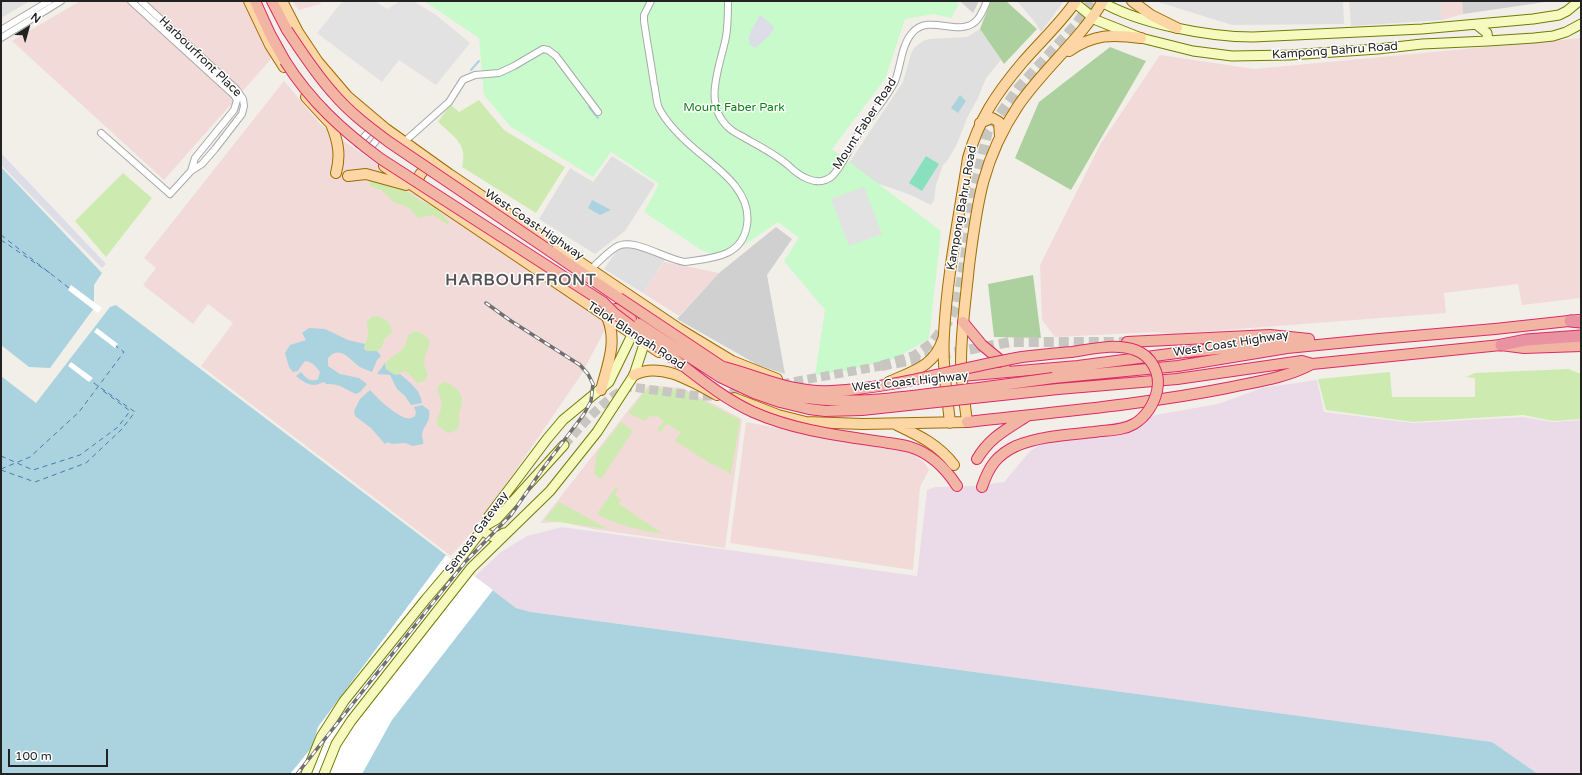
<!DOCTYPE html>
<style>
body{margin:0}
#map{position:relative;width:1582px;height:775px;overflow:hidden;background:#f2efe9;font-family:"Varela Round",sans-serif}
canvas{display:block}
.frame{position:absolute;inset:0;border:2px solid #222;pointer-events:none}
.north{position:absolute;left:8px;top:8px;width:40px;height:40px;-webkit-text-stroke:3px #fff;paint-order:stroke;rotate:37deg;font-size:11px;font-weight:700;line-height:16px;text-align:center;color:#222}
.north::after{content:'';display:block;margin:auto;width:14px;height:18px;background:#222;clip-path:polygon(50% 0,100% 100%,50% 72%,0 100%)}
.scale{position:absolute;left:8px;top:749px;width:100px;height:18px;box-sizing:border-box;border:2px solid #222;border-top:0;padding-left:5px;font-size:12px;line-height:14px;white-space:nowrap;color:#222;-webkit-text-stroke:3px #fff;paint-order:stroke}
</style>
<div id="map">
<canvas width="1582" height="775"></canvas>
<div class="frame"></div>
<div class="north">N</div>
<div class="scale">100 m</div>
</div>
<script>
const context = document.querySelector('canvas').getContext('2d');
context.lineJoin = 'round';
function fillPath(path, color) { context.fillStyle = color; context.fill(path, 'evenodd'); }
function strokePath(path, color, width, dash) { context.strokeStyle = color; context.lineWidth = width; context.lineCap = dash ? 'butt' : 'round'; context.setLineDash(dash || []); context.stroke(path); }
function drawText(font, color, halo, rows, align = 'center') {
  context.font = font + ' "Varela Round",sans-serif'; context.lineWidth = 3; context.setLineDash([]); context.textBaseline = 'middle'; context.strokeStyle = halo; context.fillStyle = color; for (const [text, x, y, turn = 0] of rows) {
    context.save(); context.translate(x, y); context.rotate((+turn || 0) * Math.PI / 180); context.textAlign = isNaN(turn) ? turn : align; if (halo) context.strokeText(text, 0, 0); context.fillText(text, 0, 0); context.restore();
  }
}
const residential = new Path2D(`
 M1,1H30L1,18Z
 M1017,1H1064L1041,32L1034,21Z
 M1155,1H1343L1344,24L1232,25Z
 M1349,1H1441L1442,20L1351,26Z
 M980,29L1001,60L986,78L978,98L967,118L957,144L947,161L943,165L936,185L934,200L931,205L911,195L871,181H837L903,82L911,54L914,48L923,41L929,39L967,37Z
 M612,156L655,184L625,231L595,254L539,219L570,168L593,182Z
 M636,244L665,260L643,293L604,269L618,249Z`);
const commercial = new Path2D(`
 M80,1H246L272,58L164,180L12,41Z
 M292,1H320L321,4L299,10Z
 M1441,1H1462L1463,14L1442,20Z
 M1581,38V298L1522,305L1518,284L1444,293L1446,313L1173,334L1155,332L1055,337L1042,320L1040,265L1101,143L1160,55L1254,69Z
 M284,81L321,125L608,324L581,375L478,525L451,556L201,366L233,323L208,304L193,324L143,285L156,268L144,258Z
 M664,262L719,273L679,316L643,293Z
 M648,385L683,388L742,419L725,548L593,529L562,522L540,523Z
 M746,422L913,454L924,462L929,470L920,487L913,570L730,543Z`);
const industrial = new Path2D(`
 M1317,380L1324,412L1413,423L1523,417L1553,422L1581,420V774H1538L1492,742L531,612L516,608L474,577L501,552L527,536L562,527L917,576L927,490L935,487L973,486L1004,482L1031,450L1057,436L1121,421L1218,404L1262,388Z`);
const religious = new Path2D(`
 M960,1H979L973,13Z
 M1462,1H1552L1463,14Z
 M776,227L792,239L767,275L785,374L758,365L677,319L719,273Z`);
const grass = new Path2D(`
 M479,100L504,130L565,167L536,213L462,167C468,144 454,137 438,122L450,104L459,112Z
 M123,173L152,198L106,257L75,221Z
 M372,177L398,187L408,192L420,201L435,207L449,222L448,225L433,215L418,218L408,207L395,203L381,190L370,186L369,181Z
 M373,316C383,316 391,322 392,332L384,340L382,347L377,351H367L364,346C365,343 367,340 368,336C369,326 362,324 373,316Z
 M416,331L423,334L430,341C427,356 420,359 428,374C426,380 424,382 417,383L409,374L405,371L395,375L386,369L387,368L385,363L404,348L409,334Z
 M1568,369L1581,374V419L1553,421L1523,415L1413,422L1326,410L1318,379L1390,372L1392,397H1475V378L1466,377L1475,373Z
 M444,382C453,385 463,391 462,402C462,406 459,410 459,414C459,425 462,430 449,433C426,422 444,417 441,401C440,395 437,392 438,386Z
 M649,387L683,390L740,420L731,474L715,465L711,464L675,441L681,432L667,424L660,432L657,430L664,421L656,415L654,417L650,415L646,421L628,413Z
 M621,422L633,431L601,479L594,474L597,453Z
 M616,487L618,489L615,495L621,500L619,504L663,534C639,530 620,526 597,514Z
 M559,502L608,529L544,520Z`);
const forest = new Path2D(`
 M991,1H1006L1037,29L1004,64L980,29Z
 M1110,47L1146,61L1071,190L1015,158L1039,102Z
 M1033,275L1041,338L994,337L988,284Z`);
const park = new Path2D(`
 M424,1H955L959,4L951,18L934,14L905,19L885,79L832,149L941,231L929,339L896,358L847,371L815,375L825,310L784,261L799,238L778,222L726,257L703,251L644,212L659,184L611,152L593,177L511,127L484,95L479,38Z`);
const pitch = new Path2D(`
 M926,156L939,164L922,191L909,183Z`);
const parking = new Path2D(`
 M350,1H375L387,9L400,1H413L436,15L470,43L436,85L399,60L382,82L317,33L341,3Z
 M864,187L882,234L849,246L831,199Z`);
const plaza = new Path2D(`
 M760,15L771,24L774,28L769,36L755,48L749,44V38L750,33Z
 M1,153L106,264L102,268L1,165Z`);
const water = new Path2D(`
 M960,95L966,101L958,113L951,108Z
 M1,167L102,273L94,285V308L50,368L29,367L1,345Z
 M592,200L611,210L600,215L588,208Z
 M116,305L516,608L531,612L1492,742L1538,774H1V376L36,403L110,307Z
 M309,328L325,329L348,340L365,344L364,349L367,351H377L381,356L377,360L372,372C368,370 363,369 360,367C350,360 340,344 328,358V366L340,374L359,378L367,384L360,392L356,394C344,389 340,383 326,384L324,382C320,383 317,385 314,385C308,385 300,380 296,376L301,372C306,378 311,383 318,379L320,372C316,366 312,362 305,361L299,369L298,371L293,372L289,367L285,353L290,345L306,340L302,333Z
 M385,363L386,369L395,375L400,374C410,383 420,389 422,403L411,405L405,396L397,389L390,375L377,374Z
 M370,390C378,399 394,414 406,418C409,419 412,418 415,416L416,412L414,407L422,405L429,410C431,423 423,425 422,435C422,439 424,441 423,444L413,446L405,443L392,444L388,442L385,444L371,428L355,416L354,411L360,399Z`);
const pier = new Path2D(`
 M71,285L102,308L98,313L68,290Z
 M97,328L118,344L115,348L94,332Z
 M71,362L93,378L89,382L68,366Z
 M446,555L493,590L392,720L362,774H290L312,747L318,727Z`);
const stream = new Path2D(`
 M471,70L479,61
 M589,107L598,118`);
const ferry = new Path2D(`
 M1,235L69,288
 M1,240L53,275
 M1,456L33,470L80,455L118,427L130,411L102,390
 M1,469L30,457L79,412L124,352L116,346
 M1,470L35,482L86,463L121,430L135,412L91,381`);
const secondaryTunnel = new Path2D(`
 M781,384L881,366
 M564,445C580,428 608,393 631,387L699,396H715L751,390`);
const primaryTunnel = new Path2D(`
 M881,366L914,356L932,343L950,319L957,303L965,258L974,190L988,131L1019,87L1077,23L1092,1`);
const trunkTunnel = new Path2D(`
 M881,366L1010,342H1127`);
const minor = new Path2D(`
 M131,1L234,95L237,100L234,110L195,158L191,171
 M728,1C728,13 728,26 726,37C720,67 702,104 729,128C733,132 740,135 745,138C759,146 775,154 788,165C798,175 816,188 831,177C841,169 852,143 860,131C871,115 887,98 895,81C901,66 901,46 912,33C929,13 957,37 975,22C981,17 984,8 987,1
 M1,30L49,1
 M1,38L61,1
 M101,133L170,194L191,171L202,164L215,149L242,114L244,106L243,99L236,89L141,1
 M404,142L449,102L463,80L475,75L499,73L514,66L543,49L548,50L556,56L598,112
 M358,144L373,127
 M368,151L382,133
 M590,270C598,262 607,253 616,247C632,236 666,260 685,262C711,258 742,258 747,225C752,192 720,170 697,151C684,140 667,124 659,108C656,102 656,91 654,84C651,63 647,42 644,21V15L651,1`);
const secondary = new Path2D(`
 M1100,1C1139,24 1209,37 1253,37L1422,29L1533,19L1559,15L1567,11L1579,1
 M1075,3L1096,20L1141,38L1193,51L1232,56L1290,55L1378,49L1422,44L1488,41L1534,38L1553,36L1566,32L1581,24
 M1477,25L1487,33L1488,41
 M485,526L497,519L506,509L564,445
 M482,530C492,537 493,540 504,533
 M306,774L321,737L344,701L426,599L460,559L485,526L489,516L547,439L563,420L609,382L632,335L636,329
 M324,774L336,744L351,721L471,568L550,491L597,432L634,375L648,332L641,310`);
const primary = new Path2D(`
 M249,1L270,45L284,67
 M282,1L298,32L318,62L347,96L386,129L449,174L679,329L732,361L777,379
 M1132,1L1151,15L1177,28
 M1069,51C1094,34 1112,34 1141,38
 M306,97L329,122
 M980,123L992,118L999,122L1000,136
 M331,124C338,141 341,155 336,173
 M384,166L659,352
 M348,176L366,174L406,185
 M419,190C415,180 420,172 429,166H434
 M634,375C661,361 693,382 717,395
 M889,382C913,371 934,367 943,339
 M601,390C607,366 618,342 607,317
 M734,398L778,415L806,422L863,424L967,422C965,403 961,383 961,362C961,330 966,298 969,266C977,204 982,160 1018,106C1043,69 1080,40 1103,1
 M950,423C947,394 942,364 944,334C947,275 959,217 968,158C979,119 996,94 1022,63C1040,42 1060,24 1076,1
 M897,425C920,436 939,445 954,465`);
const trunk = new Path2D(`
 M255,1L270,34L285,61
 M272,1L287,30
 M550,251L619,298
 M616,309L631,319
 M963,322L982,345L1005,364
 M1127,342L1270,335L1309,339
 M961,376L1078,366L1177,353L1297,341
 M1053,378L1178,366L1287,348L1379,339L1495,329L1578,320
 M1058,389L1177,379L1302,361L1312,364L1501,345L1524,348L1581,346
 M967,422C1054,412 1141,405 1227,388C1255,382 1286,378 1312,364
 M889,443C896,444 903,445 910,447C930,453 946,469 957,486
 M977,459C990,437 1006,430 1027,416
 M982,487C989,466 997,455 1016,446`);
const motorway = new Path2D(`
 M1570,321L1581,322
 M1501,345L1526,340L1581,336`);
const rail = new Path2D(`
 M297,774L466,561L511,515L544,467L584,414L591,401L593,384L588,374L580,365L511,321L486,303`);
const trunkBridge = new Path2D(`
 M287,30C301,51 315,73 333,93C349,112 369,127 389,142L550,251
 M285,61C310,101 343,131 381,159L603,302L614,313C637,330 659,348 682,365C704,382 727,400 753,412C796,431 842,436 889,443
 M619,298L736,376C801,411 875,401 945,392C981,388 1017,383 1053,378
 M639,324L720,377L754,393L780,402L809,409L825,411L862,410L1058,389
 M724,367C762,377 791,393 832,391C896,388 959,368 1022,357C1039,355 1056,353 1072,352C1092,349 1116,343 1135,350C1152,356 1161,374 1157,391C1154,404 1146,417 1134,424C1122,431 1107,430 1094,432C1067,435 1041,436 1016,446`);
const streetNames = [
 ["Kampong Bahru Road",1335,51,-4],
 ["Harbourfront Place",200,57,44],
 ["Mount Faber Road",865,124,-57],
 ["Kampong Bahru Road",962,208,-80],
 ["West Coast Highway",534,225,34],
 ["Telok Blangah Road",636,336,33],
 ["West Coast Highway",1231,344,-9],
 ["West Coast Highway",910,382,-6],
 ["Sentosa Gateway",477,533,-54]
];
const parkNames = [
 ["Mount Faber Park",734,108]
];
const districtNames = [
 ["HARBOURFRONT",521,281]
];
fillPath(residential, '#e0dfdf');
fillPath(commercial, '#f2dad9');
fillPath(industrial, '#ebdbe8');
fillPath(religious, '#d0d0d0');
fillPath(grass, '#cdebb0');
fillPath(forest, '#add19e');
fillPath(park, '#c8facc');
fillPath(pitch, '#88e0be');
fillPath(parking, '#e2e2e2');
fillPath(plaza, '#dddde8');
fillPath(water, '#aad3df');
fillPath(pier, '#fff');
strokePath(stream, '#aad3df', 2);
strokePath(ferry, '#4a7aab', 1, [5, 4]);
strokePath(secondaryTunnel, '#c8c6c1', 9, [9, 4.5]);
strokePath(primaryTunnel, '#c8c6c1', 10, [10, 5]);
strokePath(trunkTunnel, '#c8c6c1', 10, [10, 5]);
strokePath(minor, '#a9a9a9', 8);
strokePath(secondary, '#707d05', 11);
strokePath(primary, '#a06b00', 12);
strokePath(trunk, '#dc2a67', 12);
strokePath(motorway, '#dc2a67', 13);
strokePath(minor, '#fff', 6);
strokePath(secondary, '#f7fabf', 9);
strokePath(primary, '#fcd6a4', 10);
strokePath(trunk, '#f2b4a3', 10);
strokePath(motorway, '#e892a2', 11);
strokePath(rail, '#707070', 3.5);
strokePath(rail, '#fff', 2, [6]);
strokePath(trunkBridge, '#dc2a67', 12, []);
strokePath(trunkBridge, '#f2b4a3', 10);
drawText('12px', '#222', '#fff', streetNames);
drawText('12px', '#0c8416', '#fff', parkNames);
context.letterSpacing = '1px';
drawText('bold 16px', '#555', '#fff', districtNames);
context.letterSpacing = '0px';
</script>
